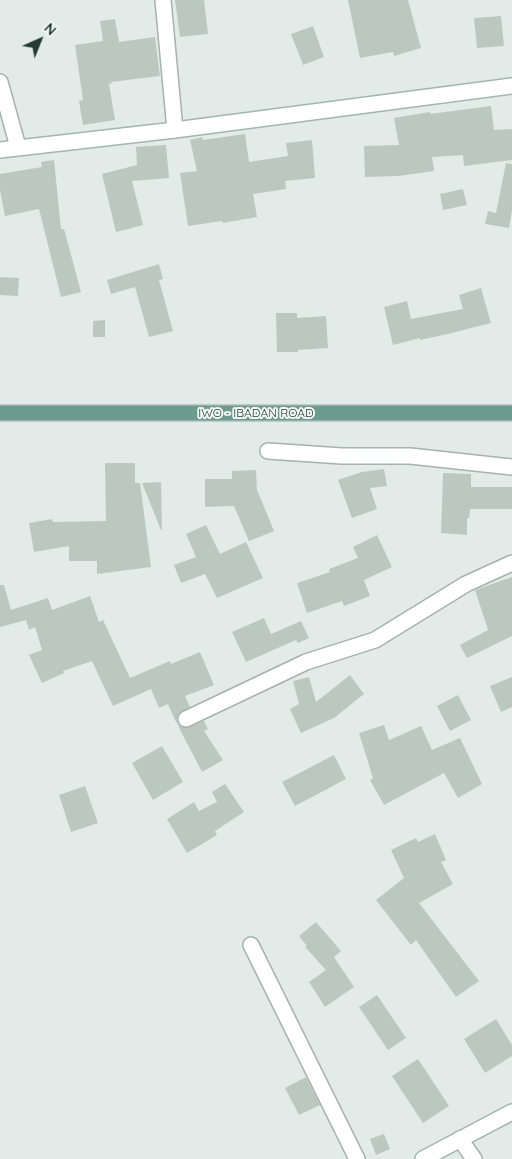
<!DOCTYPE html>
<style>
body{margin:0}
#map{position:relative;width:512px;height:1159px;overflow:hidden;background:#e2ebe7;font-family:Quicksand,sans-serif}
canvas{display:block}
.north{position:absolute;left:15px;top:15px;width:50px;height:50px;-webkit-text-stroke:4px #f2f8f5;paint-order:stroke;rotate:44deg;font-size:14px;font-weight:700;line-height:20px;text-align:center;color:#243a33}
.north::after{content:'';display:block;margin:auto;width:18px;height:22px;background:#243a33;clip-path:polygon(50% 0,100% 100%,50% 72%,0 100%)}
</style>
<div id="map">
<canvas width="512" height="1159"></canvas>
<div class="north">N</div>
</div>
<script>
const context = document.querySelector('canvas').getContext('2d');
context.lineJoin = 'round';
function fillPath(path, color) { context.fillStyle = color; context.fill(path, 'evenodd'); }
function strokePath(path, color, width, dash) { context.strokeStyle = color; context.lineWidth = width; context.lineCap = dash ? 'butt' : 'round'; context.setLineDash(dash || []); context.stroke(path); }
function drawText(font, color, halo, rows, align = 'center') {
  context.font = font + ' Quicksand,sans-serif'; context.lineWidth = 4; context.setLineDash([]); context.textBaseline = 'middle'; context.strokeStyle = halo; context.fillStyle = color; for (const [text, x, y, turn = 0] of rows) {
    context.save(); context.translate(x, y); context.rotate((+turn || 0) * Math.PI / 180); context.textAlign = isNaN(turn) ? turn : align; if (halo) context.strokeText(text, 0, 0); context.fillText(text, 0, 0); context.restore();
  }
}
const building = new Path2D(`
 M175,0H204L208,34L180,37Z
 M348,0H408L421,48L394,56L393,52L360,58Z
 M501,16L504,46L477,48L474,18Z
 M115,19L119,42L155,37L160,76L111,82L112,83L109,84L115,120L83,125L79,101L83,100L75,45L103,41L100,21Z
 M313,26L324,57L303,65L291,34Z
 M491,106L494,130L512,129V160L464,166L463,155L432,157L434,171L398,176L365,177L364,146L399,145L394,118L430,112V114Z
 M245,134L249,162L288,156L286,143L312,140L315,178L285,181L286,189L253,194L257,217L223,223L222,221L188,226L180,173L197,171L190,140L202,137L203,140Z
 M166,145L169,178L132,181L143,225L116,232L102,174L137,165L136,147Z
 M54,160L61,229H64L81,292L61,297L39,209L5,216L0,190V174L42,167L41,162Z
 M506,163L512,164V210L509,228L485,224L488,211L496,213Z
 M463,189L467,205L443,210L440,194Z
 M159,264L163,279L159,280L173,331L149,337L135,287L111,294L107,280Z
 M0,277L19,278L18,296L0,295Z
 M481,288L491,323L452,333L420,340V338L393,345L384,307L407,301L411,319L463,309L459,295Z
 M276,313H297V318L326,316L328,348L298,350V352H277Z
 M105,320V337H93V321Z
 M105,463H135V483H140L151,567L97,574V561H69V546L34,552L29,523L52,519L53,522L106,521Z
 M384,469L387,486L370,488L377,509L352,518L338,480L362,472Z
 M256,470L257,490L274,531L249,541L234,506L205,507V479H232V471Z
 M443,473L471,474V487H512V509H470L469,518H467V535L441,533Z
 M161,482L162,530H161L142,483Z
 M206,525L220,554L246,542L263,578L217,598L205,574L181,583L174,565L196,557L186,534Z
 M377,535L392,567L364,580L370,596L344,606L342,601L307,613L297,583L330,572L329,569L358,558L353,547Z
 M512,577V636L467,658L460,645L488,630L475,590Z
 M0,585H4L11,610L48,598L52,610L90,596L99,622L103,620L130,678L170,661L171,664L200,652L214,685L185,696L190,707L179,713L177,723L180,726L186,728L204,721L208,729L204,731L223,760L202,772L174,718L168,704L159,708L151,689L113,706L92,661L63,671L64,673L42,683L29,655L42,650L35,627L29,630L26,620L0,627Z
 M264,618L271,634L301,621L309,638L298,643L296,640L246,662L232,632Z
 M350,675L364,694L334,718L301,733L290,709L299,704L293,681L309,677L316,702Z
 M512,677V707L501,712L490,686Z
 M458,695L471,720L450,731L437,706Z
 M384,725L389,740L421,726L432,750L460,738L482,784L458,798L444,773L384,805L370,780L373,778L359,733Z
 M162,746L183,782L153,800L132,763Z
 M334,755L346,779L295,806L282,782Z
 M225,784L244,812L215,831L217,835L187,853L167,819L194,802L199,811L217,802L212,792Z
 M85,786L98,823L71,832L59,795Z
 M435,834L446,860L441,862L453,884L419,903L479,981L456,997L416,940L411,945L376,900L404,878L391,850L416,838L418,842Z
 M316,922L341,951L334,957L354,987L325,1007L309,982L326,970L305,947L307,946L299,936Z
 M377,995L406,1038L388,1050L359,1007Z
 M496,1019L512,1045V1056L485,1073L464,1039Z
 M418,1059L449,1106L423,1123L392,1076Z
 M306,1077L320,1105L299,1115L285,1088Z
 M384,1134L390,1149L376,1155L370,1139Z`);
const street = new Path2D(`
 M163,0L175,130
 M0,82L18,147
 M268,451L342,456H410L512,467
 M186,719L306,662L375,640L466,584L512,563
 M251,945L357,1159
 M460,1139L474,1159`);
const secondary = new Path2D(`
 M0,150L175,130L512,86
 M423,1159L512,1112`);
const primary = new Path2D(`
 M0,413H512`);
const streetNames = [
 ["IWO - IBADAN ROAD",256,413]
];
fillPath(building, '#bbc8c2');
strokePath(street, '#a5b2ad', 18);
strokePath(secondary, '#a2b6ae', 18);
strokePath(primary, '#c2c8c6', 18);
strokePath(street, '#fff', 15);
strokePath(secondary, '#fff', 15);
strokePath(primary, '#6b9c8d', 15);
drawText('12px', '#243a33', '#f2f8f5', streetNames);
</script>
